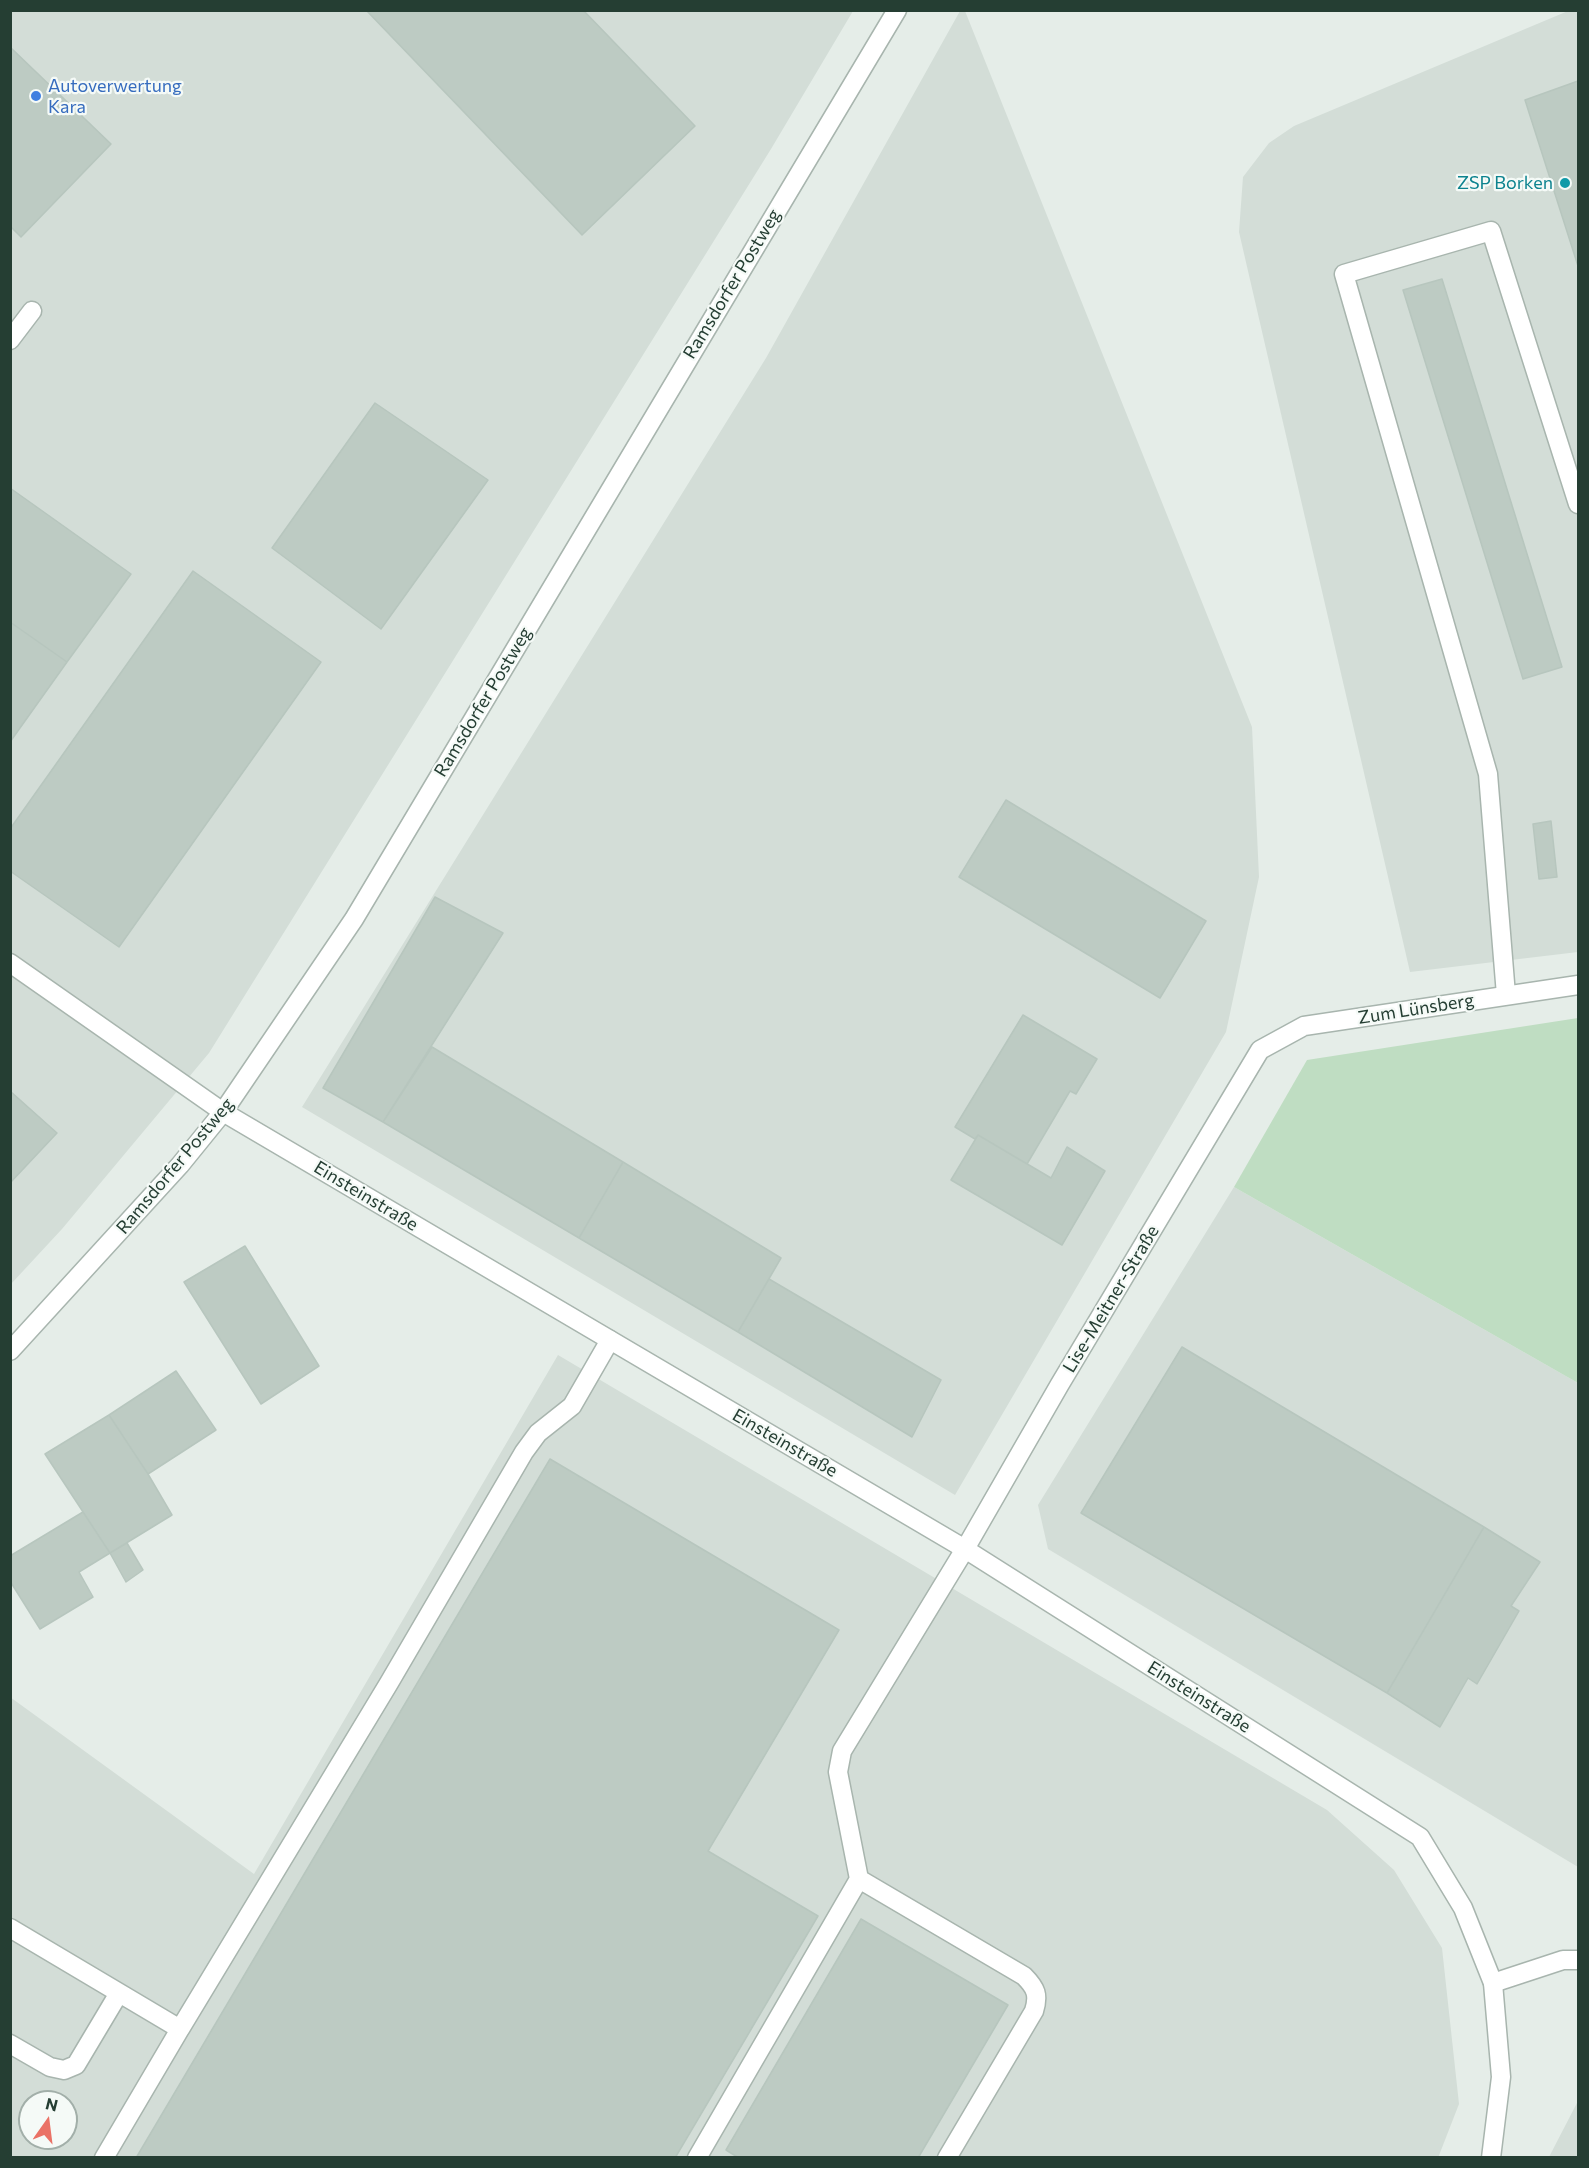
<!DOCTYPE html>
<meta charset="utf-8">
<style>
body{margin:0}
#map{position:relative;width:1589px;height:2168px;overflow:hidden;background:#e5ede8;font-family:Commissioner,sans-serif}
canvas{display:block}
.frame{position:absolute;inset:0;border:12px solid #253e33;pointer-events:none}
.north{position:absolute;left:18px;top:2090px;width:60px;height:60px;box-sizing:border-box;background:#f5faf7;border:2px solid #a2afa9;border-radius:50%;rotate:14deg;font-size:16px;font-weight:700;line-height:24px;text-align:center;color:#253e33}
.north::after{content:'';display:block;margin:auto;width:21px;height:27px;background:#ea7266;clip-path:polygon(50% 0,100% 100%,50% 72%,0 100%)}
</style>
<div id="map">
<canvas width="1589" height="2168"></canvas>
<div class="frame"></div>
<div class="north">N</div>
</div>
<script>
const context = document.querySelector('canvas').getContext('2d');
context.lineJoin = 'round';
function fillPath(path, color) { context.fillStyle = color; context.fill(path, 'evenodd'); }
function strokePath(path, color, width, dash) { context.strokeStyle = color; context.lineWidth = width; context.lineCap = dash ? 'butt' : 'round'; context.setLineDash(dash || []); context.stroke(path); }
function drawText(font, color, halo, rows, align = 'center') {
  context.font = font + ' Commissioner,sans-serif'; context.lineWidth = 4.5; context.setLineDash([]); context.textBaseline = 'middle'; context.strokeStyle = halo; context.fillStyle = color; for (const [text, x, y, turn = 0] of rows) {
    context.save(); context.translate(x, y); context.rotate((+turn || 0) * Math.PI / 180); context.textAlign = isNaN(turn) ? turn : align; if (halo) context.strokeText(text, 0, 0); context.fillText(text, 0, 0); context.restore();
  }
}
const built = new Path2D(`
 M11,11H853L771,149L209,1053L62,1229L11,1284Z
 M960,11H965L1252,727L1259,877L1226,1032L955,1495L302,1107L766,358Z
 M1568,11H1578V952L1410,972L1239,232L1243,177L1269,143L1294,126Z
 M1234,1187L1578,1383V1867L1048,1549L1038,1505Z
 M558,1355L1327,1810L1394,1870L1442,1948L1459,2104L1438,2158L11,2157L10,1697L254,1874ZM30,2102H66V2138H30Z
 M1578,2101V2157H1549Z`);
const green = new Path2D(`
 M1578,1018V1383L1234,1187L1307,1060Z`);
const building = new Path2D(`
 M366,10H583L695,126L582,235Z
 M10,47L111,144L21,237L10,226Z
 M1578,81V266L1525,100Z
 M1442,279L1562,667L1523,679L1403,290Z
 M375,403L488,480L381,629L272,548Z
 M10,488L131,574L67,662L10,622Z
 M193,571L321,662L119,947L10,871V829Z
 M10,622L67,662L10,742Z
 M1006,800L1206,921L1160,998L959,877Z
 M1551,821L1557,877L1539,879L1533,824Z
 M435,897L503,933L383,1122L323,1088Z
 M1023,1015L1097,1059L1076,1094L1070,1091L1027,1164L978,1135L975,1139L955,1127Z
 M432,1047L623,1162L579,1238L383,1122Z
 M10,1091L57,1133L10,1183Z
 M978,1135L1051,1178L1067,1147L1105,1171L1062,1245L951,1180Z
 M623,1162L781,1258L738,1332L579,1238Z
 M245,1246L319,1366L261,1404L184,1282Z
 M769,1279L941,1380L912,1437L738,1332Z
 M1182,1347L1484,1527L1387,1693L1081,1513Z
 M176,1371L216,1430L148,1474L109,1415Z
 M109,1415L148,1474L172,1515L110,1553L45,1454Z
 M550,1459L839,1630L708,1851L818,1916L675,2158H136Z
 M83,1512L110,1553L79,1572L93,1597L40,1629L10,1581V1556Z
 M1484,1527L1540,1562L1511,1606L1519,1611L1477,1684L1468,1678L1440,1727L1387,1693Z
 M127,1543L143,1570L126,1582L110,1553Z
 M861,1919L1008,2005L918,2158H739L726,2150Z`);
const lane = new Path2D(`
 M1506,995L1488,774L1344,274L1491,231L1578,504
 M859,1879L838,1772L842,1751L965,1549
 M10,1928L180,2029L389,1683L524,1452L538,1433L572,1406L610,1340
 M1493,1983L1563,1960H1578
 M10,2044L50,2067L64,2070L76,2065L119,1993
 M104,2158L180,2029
 M697,2158L859,1879L1024,1976C1036,1988 1039,1995 1034,2011L947,2158`);
const street = new Path2D(`
 M10,340L32,311
 M10,963L223,1112L965,1549L1420,1837L1463,1908L1493,1983L1501,2077L1491,2158
 M10,1351L180,1165L223,1112L354,919L897,10
 M965,1549L1060,1384L1260,1050L1304,1026L1578,985`);
const markers = [
 [36,96,6,"#3f7fe0"],
 [1565,183,6,"#0f9aa8"]
];
const shopNames = [
 ["Autoverwertung",48,86],
 ["Kara",48,107]
];
const cultureNames = [
 ["ZSP Borken",1553,183]
];
const streetNames = [
 ["Ramsdorfer Postweg",732,284,-59],
 ["Ramsdorfer Postweg",483,702,-59],
 ["Zum Lünsberg",1416,1009,-9],
 ["Ramsdorfer Postweg",175,1166,-50],
 ["Einsteinstraße",366,1196,31],
 ["Lise-Meitner-Straße",1111,1299,-59],
 ["Einsteinstraße",785,1443,30],
 ["Einsteinstraße",1199,1697,32]
];
fillPath(built, '#d3ddd7');
fillPath(green, '#bfddc2');
fillPath(building, '#bdcbc3');
strokePath(building, '#b7c6be', 1.5);
strokePath(lane, '#a8b5ae', 21);
strokePath(street, '#a8b5ae', 21);
strokePath(lane, '#fff', 18);
strokePath(street, '#fff', 18);
for (const [x, y, r, color] of markers) { const dot = new Path2D(); dot.arc(x, y, r, 0, 2 * Math.PI); context.fillStyle = color; context.fill(dot); strokePath(dot, '#f5faf7', 2); }
drawText('18px', '#366cbe', '#f5faf7', shopNames, 'left');
drawText('18px', '#0d838f', '#f5faf7', cultureNames, 'right');
drawText('18px', '#253e33', '#f5faf7', streetNames);
</script>
